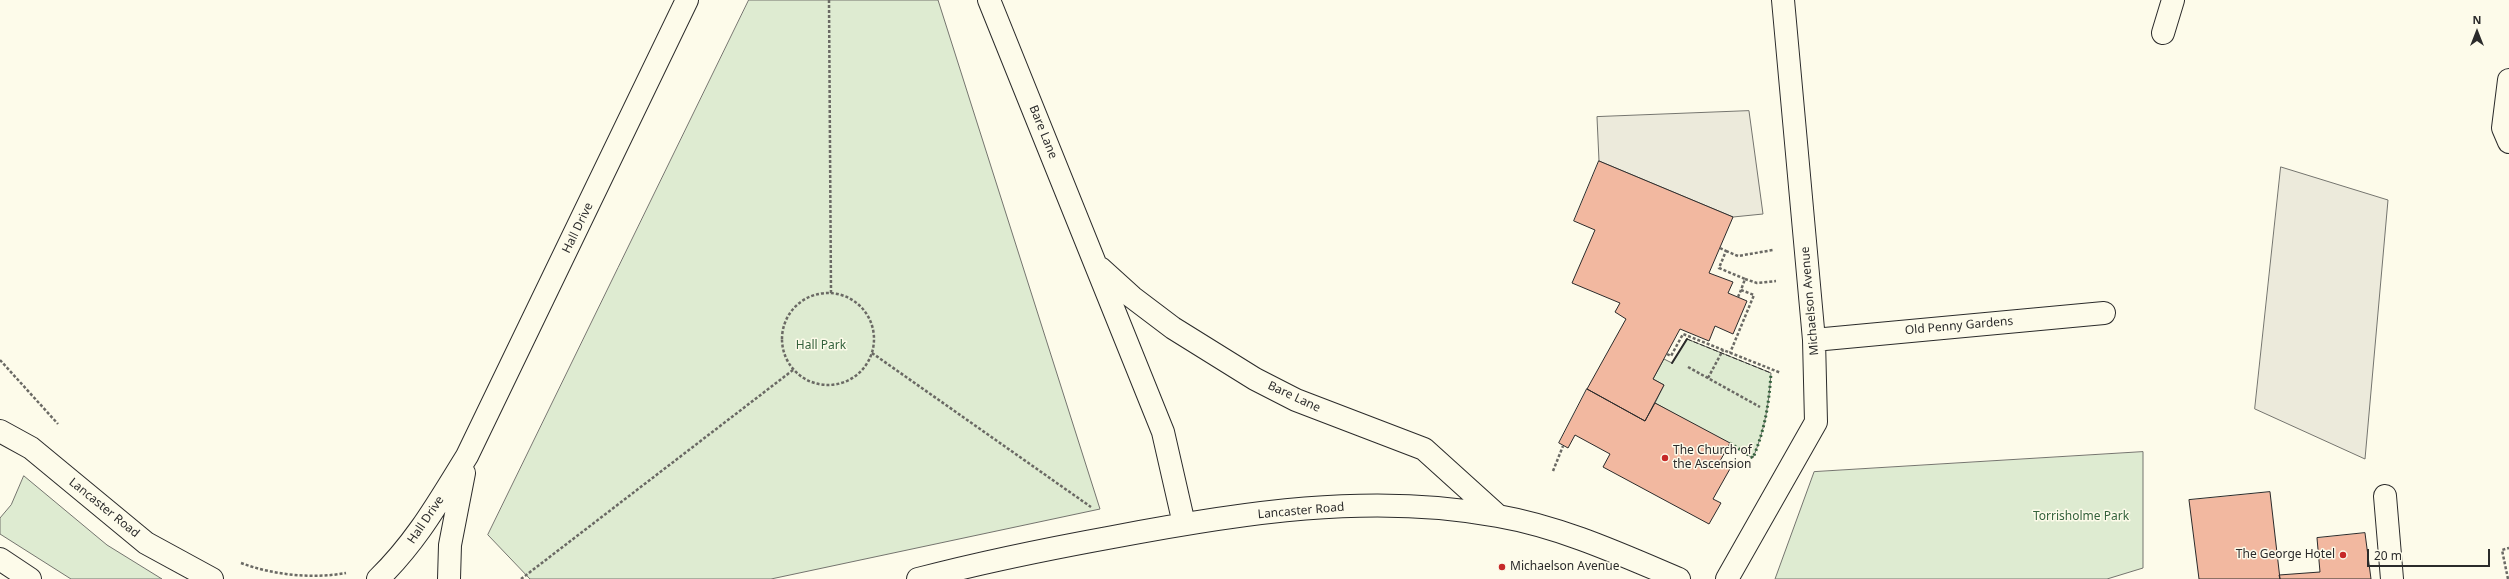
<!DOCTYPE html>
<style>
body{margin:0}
#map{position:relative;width:2509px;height:579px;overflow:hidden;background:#fdfbea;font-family:"Noto Sans",sans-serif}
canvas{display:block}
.north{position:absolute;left:2457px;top:12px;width:40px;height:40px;-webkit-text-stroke:3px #fdfbea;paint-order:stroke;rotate:0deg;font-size:11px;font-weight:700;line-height:16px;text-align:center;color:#2b2b2b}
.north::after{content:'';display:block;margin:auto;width:14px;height:18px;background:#2b2b2b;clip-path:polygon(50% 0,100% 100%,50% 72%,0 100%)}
.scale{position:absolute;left:2367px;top:549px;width:123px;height:18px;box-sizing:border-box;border:2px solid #2b2b2b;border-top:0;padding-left:5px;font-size:12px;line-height:14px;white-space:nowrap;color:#2b2b2b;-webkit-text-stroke:3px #fdfbea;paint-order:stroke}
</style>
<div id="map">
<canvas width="2509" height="579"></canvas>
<div class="north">N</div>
<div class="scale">20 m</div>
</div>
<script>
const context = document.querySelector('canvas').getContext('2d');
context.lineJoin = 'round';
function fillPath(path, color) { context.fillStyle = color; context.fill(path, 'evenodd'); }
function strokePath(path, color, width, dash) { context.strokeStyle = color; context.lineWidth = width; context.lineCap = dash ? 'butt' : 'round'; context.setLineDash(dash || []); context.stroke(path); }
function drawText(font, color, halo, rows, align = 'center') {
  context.font = font + ' "Noto Sans",sans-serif'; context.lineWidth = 3; context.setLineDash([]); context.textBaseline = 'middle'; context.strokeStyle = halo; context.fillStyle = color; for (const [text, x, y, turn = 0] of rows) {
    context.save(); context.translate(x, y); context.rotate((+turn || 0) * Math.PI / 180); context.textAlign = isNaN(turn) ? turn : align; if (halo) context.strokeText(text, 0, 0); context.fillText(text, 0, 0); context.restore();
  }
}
const green = new Path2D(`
 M749,0H938L1100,509L771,579H530L488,535Z
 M1687,339L1771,373C1769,404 1765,429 1753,458L1655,403L1664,385L1653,379L1664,359L1672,363Z
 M2143,452V568L2107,579H1775L1814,472Z
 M24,476L107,545L162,579H71L0,534V518L11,505Z`);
const parking = new Path2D(`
 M1749,111L1763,214L1733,217L1599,161L1597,117Z
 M2281,167L2388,200L2365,459L2255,409Z`);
const building = new Path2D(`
 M1599,161L1733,217L1709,273L1733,282L1728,293L1747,301L1733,334L1715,326L1709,341L1680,329L1653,379L1664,385L1645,421L1587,389L1626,319L1615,312L1620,303L1572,283L1595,230L1574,221Z
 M1587,389L1645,421L1655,403L1730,443L1720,461L1731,467L1713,499L1721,503L1709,524L1603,467L1610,454L1575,435L1568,448L1559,443Z
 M2270,492L2280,579H2199L2189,500Z
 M2365,533L2371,579H2280L2279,575L2320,572L2317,538Z`);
const path = new Path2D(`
 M829,0L831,293
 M1720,248L1726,251L1719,268L1745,279L1741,290L1754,295L1730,353
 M1726,251L1738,256L1773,250
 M1745,279L1757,283L1776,281
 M782 339a46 46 0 1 1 92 0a46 46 0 1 1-92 0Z
 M1738,297L1741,290
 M872,353L1091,507
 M1667,354L1671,356L1683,334L1781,373
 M0,360L58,424
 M1688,367L1760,407
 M1708,378L1723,350
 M1553,471L1563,446
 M241,563C273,575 313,579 346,573
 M521,579L793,370
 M2508,579L2502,550L2509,548`);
const minor = new Path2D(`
 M2163,33L2173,0
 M2509,80L2503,128L2509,142
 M1814,340L2104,313
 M2385,496L2392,579
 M378,579C417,541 439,501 467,456L687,0
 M449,579L450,545L464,473
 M1727,579L1816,422L1814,340L1783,0`);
const major = new Path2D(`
 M989,0L1163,432L1184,524
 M1100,268L1132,297L1173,328L1255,379L1296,400L1424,449L1497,515
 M0,431L31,448L146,543L212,579
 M0,559L30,579
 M918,579C983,562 1047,549 1113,537C1239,513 1371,492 1498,516C1561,527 1620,554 1679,579`);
const hedge = new Path2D(`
 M1730,443L1753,458C1765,429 1769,404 1771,373`);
const fence = new Path2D(`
 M1687,339L1771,373`);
const wall = new Path2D(`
 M1672,363L1687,339`);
const markers = [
 [1665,458,4,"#c62828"],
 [2343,555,4,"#c62828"],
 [1502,567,4,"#c62828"]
];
const streetNames = [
 ["Bare Lane",1043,132,68],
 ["Hall Drive",578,228,-64],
 ["Michaelson Avenue",1810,301,-95],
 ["Old Penny Gardens",1959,326,-5],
 ["Bare Lane",1294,397,25],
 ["Lancaster Road",104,508,39],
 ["Lancaster Road",1301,511,-5],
 ["Hall Drive",426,520,-56]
];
const parkNames = [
 ["Hall Park",821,346],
 ["Torrisholme Park",2081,517]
];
const poiNames = [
 ["The Church of",1673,451],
 ["the Ascension",1673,465],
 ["The George Hotel",2335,555,"right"],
 ["Michaelson Avenue",1510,567]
];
fillPath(green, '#deebd1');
strokePath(green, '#74746e', 1);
fillPath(parking, '#eceadb');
strokePath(parking, '#74746e', 1);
fillPath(building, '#f2b8a0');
strokePath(building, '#2b2b2b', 1);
strokePath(minor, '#2b2b2b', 24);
strokePath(major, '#2b2b2b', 24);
strokePath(path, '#6a6964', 2.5, [3, 2]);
strokePath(minor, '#fdfbea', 22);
strokePath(major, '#fdfbea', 22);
strokePath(hedge, '#34623c', 3, [2, 3]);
strokePath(fence, '#2b2b2b', 1, [5, 2]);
strokePath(wall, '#2b2b2b', 2);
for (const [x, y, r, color] of markers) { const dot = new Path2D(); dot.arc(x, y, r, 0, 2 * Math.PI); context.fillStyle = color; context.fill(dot); strokePath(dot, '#fdfbea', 1.5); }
drawText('12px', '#2b2b2b', '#fdfbea', streetNames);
drawText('12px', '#34623c', '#fdfbea', parkNames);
drawText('12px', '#2b2b2b', '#fdfbea', poiNames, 'left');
</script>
